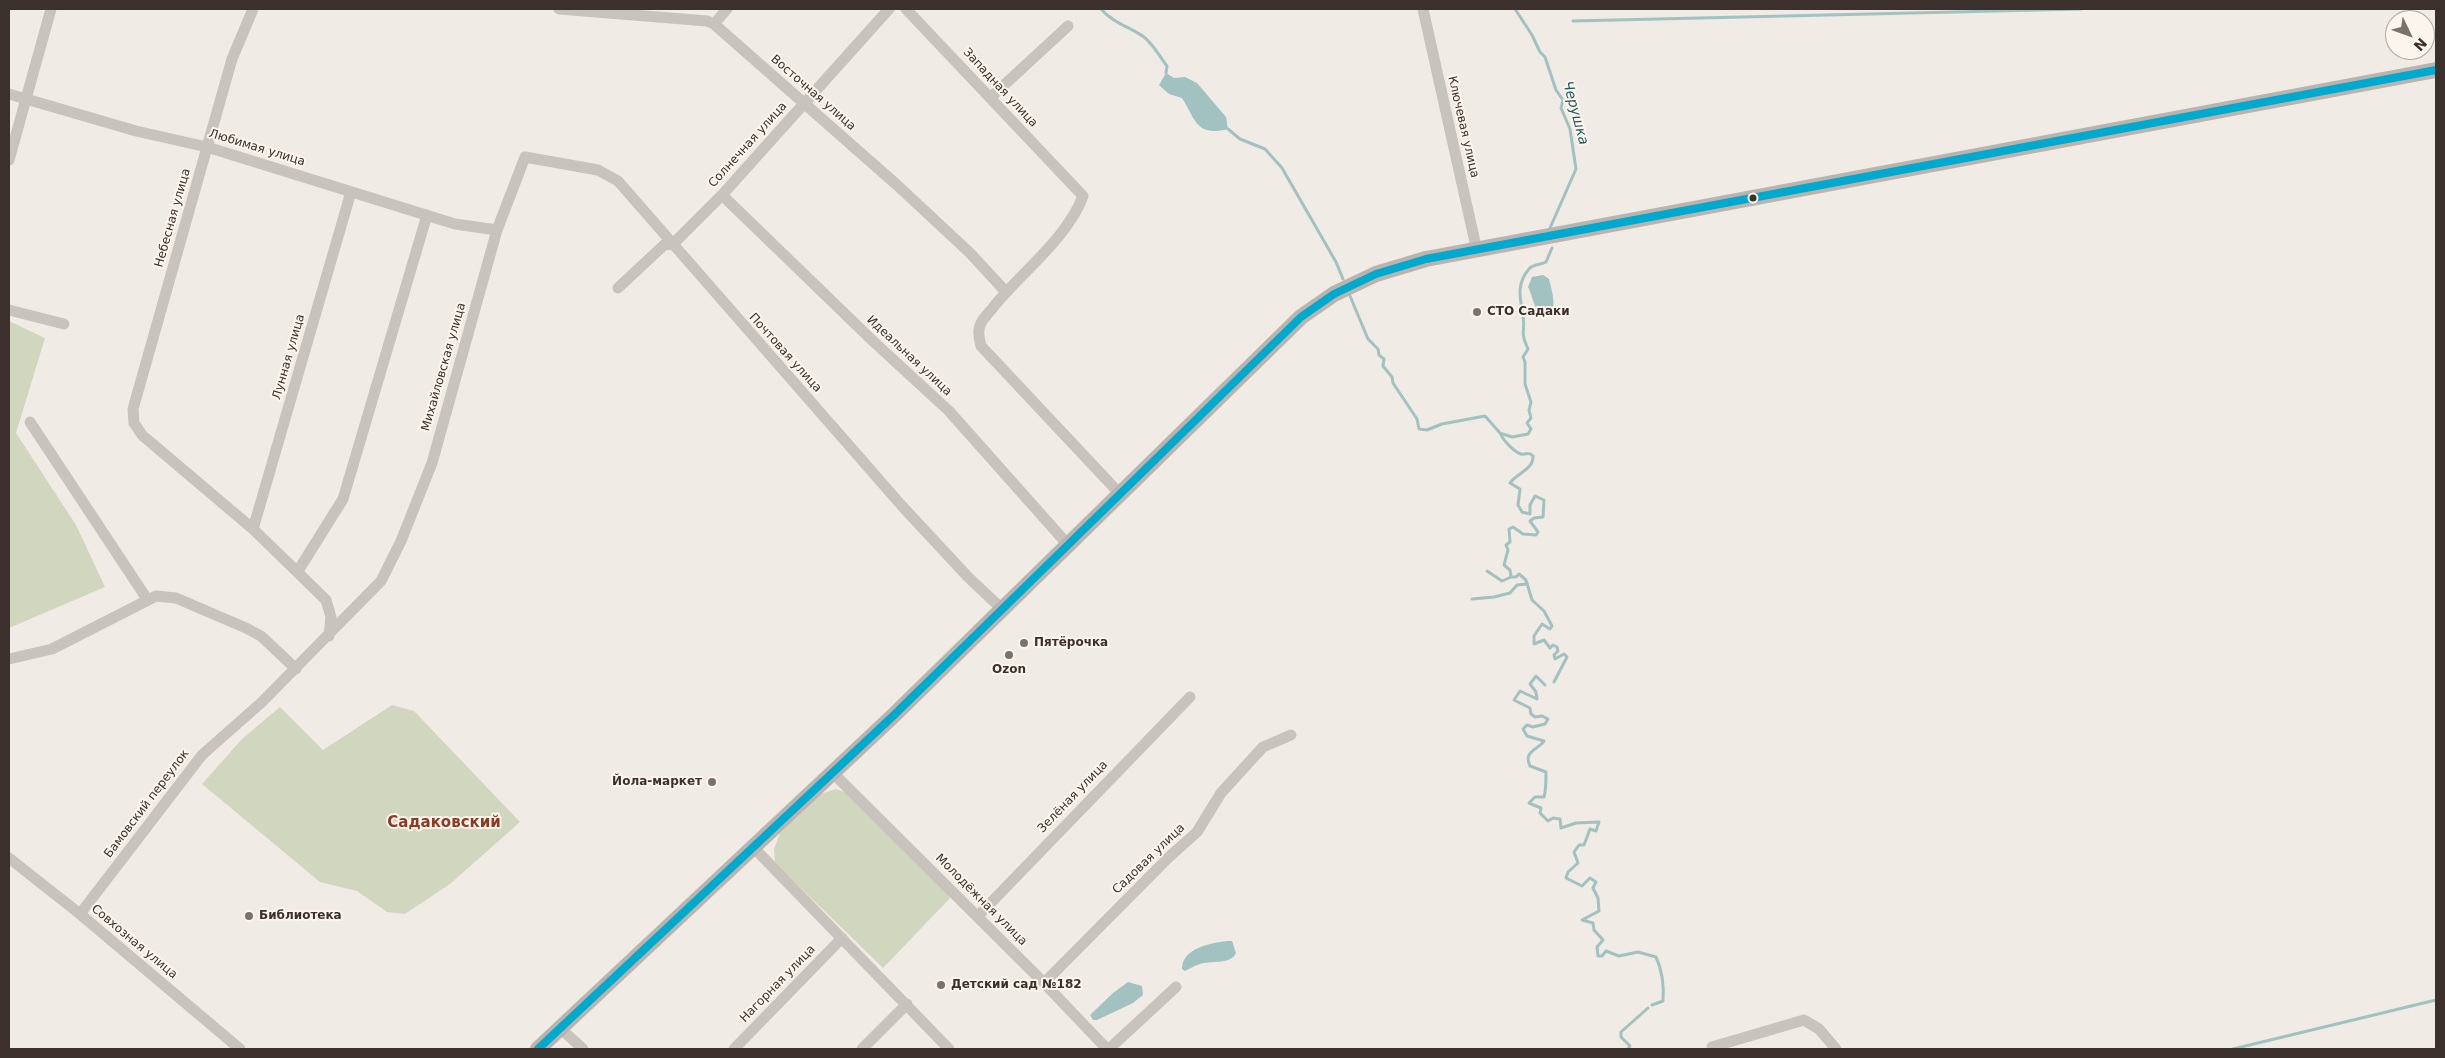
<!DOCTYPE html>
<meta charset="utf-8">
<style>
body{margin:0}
#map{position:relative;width:2445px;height:1058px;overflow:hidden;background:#f0ebe5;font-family:"DejaVu Sans",sans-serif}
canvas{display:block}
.frame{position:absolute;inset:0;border:10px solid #3b302b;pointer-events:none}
.north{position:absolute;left:2385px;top:10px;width:50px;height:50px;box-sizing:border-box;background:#fbf5ee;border:1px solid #aea6a0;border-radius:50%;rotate:132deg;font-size:14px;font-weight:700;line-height:20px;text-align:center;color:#3b302b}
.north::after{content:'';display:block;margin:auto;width:18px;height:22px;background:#7a716c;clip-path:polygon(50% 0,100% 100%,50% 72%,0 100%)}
</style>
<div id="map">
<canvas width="2445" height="1058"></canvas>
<div class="frame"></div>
<div class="north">N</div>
</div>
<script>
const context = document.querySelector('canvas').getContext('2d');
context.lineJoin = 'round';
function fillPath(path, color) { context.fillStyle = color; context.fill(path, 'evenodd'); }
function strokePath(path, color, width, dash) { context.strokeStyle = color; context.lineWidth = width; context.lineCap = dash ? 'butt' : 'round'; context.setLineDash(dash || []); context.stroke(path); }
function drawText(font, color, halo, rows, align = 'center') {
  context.font = font + ' "DejaVu Sans",sans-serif'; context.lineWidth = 4; context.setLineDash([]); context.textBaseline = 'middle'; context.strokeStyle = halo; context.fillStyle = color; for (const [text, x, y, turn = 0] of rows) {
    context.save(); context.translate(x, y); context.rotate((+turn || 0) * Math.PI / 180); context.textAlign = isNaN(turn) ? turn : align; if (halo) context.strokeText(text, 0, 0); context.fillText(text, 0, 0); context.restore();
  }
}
const green = new Path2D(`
 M9,321L45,338L16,433L76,525L105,587L9,628Z
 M392,705L414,711L520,822L450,884L405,914L387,912L357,891L320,882L202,784L242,739L280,707L323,750Z
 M836,789L847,793L952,896L883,968L775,863L774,849L780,833L820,794Z`);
const water = new Path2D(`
 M1166,73L1174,78L1185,77L1197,83L1226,117L1228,129C1196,137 1196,120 1182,98L1169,94L1159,85Z
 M1543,275L1549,279C1551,288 1558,308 1549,316C1534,317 1534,298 1528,287L1532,277Z
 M1227,941H1232L1236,953C1231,964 1214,961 1204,963C1197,964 1191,968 1185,971L1182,969C1182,948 1211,943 1227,941Z
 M1128,982L1142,986L1143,995L1133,1003L1097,1020H1093L1090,1015L1113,993Z`);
const stream = new Path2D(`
 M1101,9C1113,23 1130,27 1144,37C1153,44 1160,57 1167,66L1166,73
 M1515,9L1532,35L1540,52L1545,57L1556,90L1563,100L1561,108L1570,129L1576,169L1550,228
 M1573,21L2081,9
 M1228,129L1240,139L1265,149L1282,168L1336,262L1343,279
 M1552,248L1546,262C1541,265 1533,264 1529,269C1516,284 1520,298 1523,316C1526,332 1519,329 1528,349L1523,357L1525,362V384L1531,402L1529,410L1531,418L1527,423L1531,429L1528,434L1512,437L1500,433C1503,440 1514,452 1521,454C1527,455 1528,451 1533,456C1534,469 1517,473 1510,483L1520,489L1518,505L1522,512L1530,514V505L1535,496L1544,500L1543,517L1534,518L1530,521L1538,532L1536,535L1523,534L1513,527L1509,529L1510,542L1506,545L1508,550L1504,565L1510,570L1511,577H1516L1519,574L1526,580L1532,600L1544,611L1552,626L1550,629L1542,624L1534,636V644L1544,640L1550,648L1553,645L1557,647L1558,651L1554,655L1555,659L1564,654L1567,657L1554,682
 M1350,296L1368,339L1378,349L1379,355L1384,359L1383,366L1392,377L1393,383L1417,419L1419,429L1427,430L1442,424L1485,416L1500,433
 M1487,571L1502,581L1511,577
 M1472,599L1494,597L1510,593L1517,585L1526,584
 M1545,685L1536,676L1530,684L1536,692L1537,699L1520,691L1514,700L1530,708L1531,714L1535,717L1542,716L1548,719L1545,724L1533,727L1527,725L1523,729L1527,736L1544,741C1538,750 1523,751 1530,766L1546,772C1546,779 1546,791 1544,797H1535L1529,803L1541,808L1540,813L1548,821L1553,818L1560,819L1561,828L1576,823L1599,822L1596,831L1590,829L1584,845H1579L1574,852L1578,863L1568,872L1566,878L1582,886L1590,878L1596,882L1593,888L1598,898L1599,911L1582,920L1593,923L1594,930L1603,940L1597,947L1598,956H1602L1606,951L1619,956L1638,952L1656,957C1662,970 1664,987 1663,1001L1652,1005
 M1628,1049L1630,1046L1621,1037V1032L1648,1008
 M2233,1049L2436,1000`);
const minor = new Path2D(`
 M253,9L232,59L133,409L134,423L142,435L253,529L326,600L331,617L329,636
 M559,9L707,21L714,24L897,185L970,253L1006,292
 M906,9L1083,196C1068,237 1023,271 995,305C991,311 984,317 981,323C977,330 979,339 981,346L1121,495
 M1423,9L1477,251
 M714,24L727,9
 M9,94L136,131L207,147L455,224L497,230
 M990,98L1068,26
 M9,160L51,9
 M722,195L874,342L949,411L1069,546
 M618,288L664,245L673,244L722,195L889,9
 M9,310L64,324
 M30,422L147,599
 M253,529L351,192
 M298,571L343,499L427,215
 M9,659L52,649L156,596L176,598L246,628L261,636L296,669
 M833,773L1044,983L1107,1049
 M753,847L949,1049
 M9,858L80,914L240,1049
 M80,914L202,755L262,702L381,581L401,541L432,463L497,230L525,157L598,170L618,181L902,506L968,577L1003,610
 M978,916L1190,697
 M1044,983L1168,858L1197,832L1221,793L1263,747L1291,735
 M560,1028L583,1049
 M1712,1047L1804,1020L1819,1029L1836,1049
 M734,1049L842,938
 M862,1049L907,1004
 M1109,1049L1176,987`);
const secondary = new Path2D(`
 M538,1049L893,716L1301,317L1334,294L1376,274L1426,259L2436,70`);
const bus1 = new Path2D(`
 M538,1049L893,716L1301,317L1334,294L1376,274L1426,259L2436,70`);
const markers = [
 [1753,198,4.5,"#3b302b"],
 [1477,312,5,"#7a716c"],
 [1024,643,5,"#7a716c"],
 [1009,655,5,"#7a716c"],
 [712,782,5,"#7a716c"],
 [249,916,5,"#7a716c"],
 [941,985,5,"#7a716c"]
];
const streetNames = [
 ["Западная улица",1000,88,47],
 ["Восточная улица",813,93,41],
 ["Ключевая улица",1463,127,77],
 ["Солнечная улица",748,145,-48],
 ["Любимая улица",257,148,17],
 ["Небесная улица",173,218,-74],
 ["Почтовая улица",785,353,48],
 ["Идеальная улица",909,356,43],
 ["Лунная улица",289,357,-74],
 ["Михайловская улица",444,367,-74],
 ["Зелёная улица",1073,797,-46],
 ["Бамовский переулок",147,804,-53],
 ["Садовая улица",1149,859,-44],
 ["Молодёжная улица",981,900,45],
 ["Совхозная улица",134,942,40],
 ["Нагорная улица",778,984,-46]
];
const poiNames = [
 ["СТО Садаки",1487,312],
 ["Пятёрочка",1034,643],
 ["Ozon",1009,670,"center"],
 ["Йола-маркет",702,782,"right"],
 ["Библиотека",259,916],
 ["Детский сад №182",951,985]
];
const waterNames = [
 ["Черушка",1575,113,75]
];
const quarterNames = [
 ["Садаковский",444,823]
];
fillPath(green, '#d1d6bf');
fillPath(water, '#a1c2c1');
strokePath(stream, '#a1c2c1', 3);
strokePath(minor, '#c9c3be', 11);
strokePath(secondary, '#bab3ae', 16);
strokePath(bus1, '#00a9ce', 8);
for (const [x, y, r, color] of markers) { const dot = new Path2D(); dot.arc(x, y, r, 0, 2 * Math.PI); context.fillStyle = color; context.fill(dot); strokePath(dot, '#fbf5ee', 2); }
drawText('12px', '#3b302b', '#fbf5ee', streetNames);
drawText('bold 12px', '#3b302b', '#fbf5ee', poiNames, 'left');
drawText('italic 14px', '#1f5a5e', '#fbf5ee', waterNames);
drawText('bold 15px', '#8c3b22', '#fbf5ee', quarterNames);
</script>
